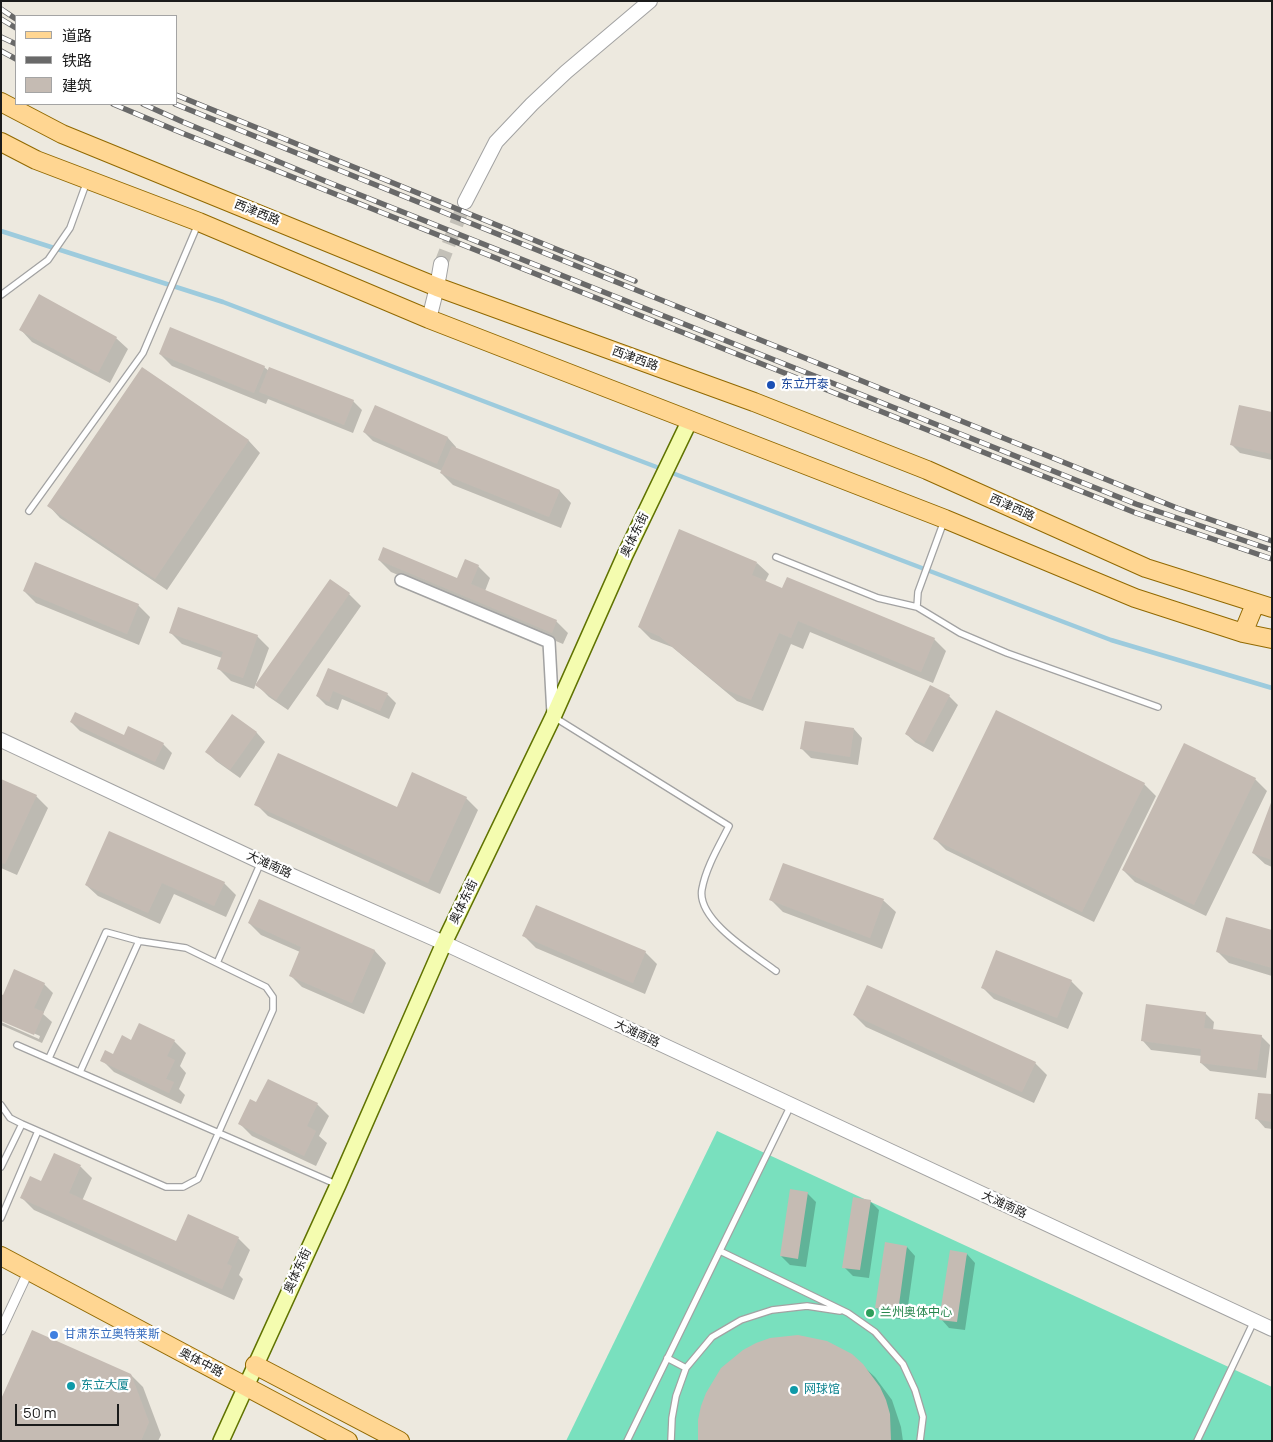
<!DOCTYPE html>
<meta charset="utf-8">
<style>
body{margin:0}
#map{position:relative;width:1273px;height:1442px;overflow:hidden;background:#ede9df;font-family:Manrope,"Noto Sans SC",sans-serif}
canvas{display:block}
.frame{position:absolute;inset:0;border:2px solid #1b1b1b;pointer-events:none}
.legend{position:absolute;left:15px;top:15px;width:162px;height:90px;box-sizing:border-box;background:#fff;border:1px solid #a4a4a4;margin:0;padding:6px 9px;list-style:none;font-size:15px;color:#1b1b1b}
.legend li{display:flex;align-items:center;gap:10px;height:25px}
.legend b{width:25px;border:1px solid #a4a4a4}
.scale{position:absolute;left:15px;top:1404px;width:104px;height:22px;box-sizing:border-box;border:2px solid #1b1b1b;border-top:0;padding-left:6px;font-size:15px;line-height:18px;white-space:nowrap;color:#1b1b1b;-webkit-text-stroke:4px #fff;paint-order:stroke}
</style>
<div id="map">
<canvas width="1273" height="1442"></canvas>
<div class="frame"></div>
<ul class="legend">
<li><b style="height:6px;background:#ffd692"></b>道路</li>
<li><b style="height:6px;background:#696969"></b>铁路</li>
<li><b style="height:14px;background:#c5bbb3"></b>建筑</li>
</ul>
<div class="scale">50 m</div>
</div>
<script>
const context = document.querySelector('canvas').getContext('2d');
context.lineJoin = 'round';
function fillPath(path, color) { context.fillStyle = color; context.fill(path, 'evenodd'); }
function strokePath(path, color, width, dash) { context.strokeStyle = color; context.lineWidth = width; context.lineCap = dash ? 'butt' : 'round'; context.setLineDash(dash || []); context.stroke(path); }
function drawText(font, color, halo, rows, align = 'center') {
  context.font = font + ' Manrope,"Noto Sans SC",sans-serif'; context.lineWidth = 4.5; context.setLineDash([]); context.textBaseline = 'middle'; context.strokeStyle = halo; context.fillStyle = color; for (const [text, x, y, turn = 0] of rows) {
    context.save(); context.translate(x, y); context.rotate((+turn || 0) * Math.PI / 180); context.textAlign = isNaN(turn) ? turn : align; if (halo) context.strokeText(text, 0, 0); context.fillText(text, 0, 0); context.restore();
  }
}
const pitch = new Path2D(`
 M717,1131L1272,1387V1441H566Z`);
const shadow = new Path2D(`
 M21,330L116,338L128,349L110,383L32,342Z
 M160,354L264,367L269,371L353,401L362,410L353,433L268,399L266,404L172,366Z
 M142,369L249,441L260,453L167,590L60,518L49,506Z
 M375,407L448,438L456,447V449L560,491L571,503L561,528L453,485L441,473L442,471L373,441L364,432Z
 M1272,414V460L1240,453L1231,444Z
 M379,560L457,579L478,566L490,578L485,591L556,621L568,633L563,644L391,572Z
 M757,563L769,574L765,582L783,589L934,639L946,651L933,683L810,632L803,649L791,644L763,711L737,701L672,647L651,639L639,627Z
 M330,581L349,594L361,606L288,710L269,697L257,685Z
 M24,591L138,605L150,617L139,645L36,603Z
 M170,632L257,636L269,648L254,689L231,681L219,669L222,658L182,644Z
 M328,670L387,694L396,703L389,719L342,699L338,710L326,705L317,696Z
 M949,696L958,705L933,752L915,742L906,734Z
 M233,716L257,733L265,742L240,778L216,761L207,752Z
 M71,722L125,737L163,744L172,753L164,770L80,731Z
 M854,729L862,738L858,765L811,758L802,749Z
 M1185,745L1255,779L1267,791L1206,916L1135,882L1123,870Z
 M1,780L36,796L48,808L17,875L1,868Z
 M1144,784L1156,796L1094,922L946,850L934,838Z
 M466,798L478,810L440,894L268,816L256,804L397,809Z
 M1272,803V867L1265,864L1253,853Z
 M109,833L224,883L236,895L226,917L174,894L160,924L98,896L86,885Z
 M784,864L884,901L896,912L882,949L783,912L771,900Z
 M259,900L375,951L386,963L364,1014L302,987L290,975L300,952L261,935L249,923Z
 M1272,932V976L1229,963L1218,952Z
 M524,936L645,952L657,964L645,994L536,948Z
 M1071,981L1083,993L1068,1029L994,999L982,987Z
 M44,984L53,993L43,1014L52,1022L42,1043L1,1025V1022L39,1039L40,1036L1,1019L3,996Z
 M1205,1013L1214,1022L1213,1030L1261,1036L1270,1045L1266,1078L1210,1071L1201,1063L1202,1056L1151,1050L1143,1041Z
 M854,1015L1035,1063L1047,1075L1034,1103L866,1027Z
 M174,1041L186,1053L180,1066L186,1073L179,1089L185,1095L181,1104L114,1072L102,1060L113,1055L132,1042Z
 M1272,1095V1129L1265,1128L1257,1119Z
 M257,1104H317L329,1116L319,1136L327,1143L316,1166L252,1136L240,1124Z
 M55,1155L81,1167L92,1178L82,1201L176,1243L188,1216L238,1238L250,1250L239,1275L243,1279L234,1300L34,1210L22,1198L42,1182Z
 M807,1193L816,1202L806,1267L790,1265L781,1256Z
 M870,1201L879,1210L869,1278L853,1276L844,1267Z
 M907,1247L915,1256L906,1320L885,1317L876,1308Z
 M967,1254L975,1263L965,1330L949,1328L941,1319Z
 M862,1365L875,1377L892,1400L901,1427L903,1441H699Z
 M131,1375L143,1387L161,1435L158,1441H1Z`);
const stream = new Path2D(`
 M1,231L223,302L1111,640L1272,688`);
const building = new Path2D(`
 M39,294L117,337L98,373L19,330Z
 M170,327L265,366L254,393L159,354Z
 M142,367L249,440L155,579L47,506Z
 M269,367L354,400L344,425L259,392Z
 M375,405L448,437L437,464L363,432Z
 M1239,405L1272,412V454L1230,445Z
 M452,446L560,490L549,517L440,473Z
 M679,529L757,562L752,575L782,588L787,577L935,638L921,672L798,621L791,638L779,633L751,700L724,689L659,636L638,627Z
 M383,547L457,578L465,559L479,565L471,584L557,620L552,633L378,560Z
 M35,562L139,604L127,634L23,591Z
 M330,579L350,593L276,700L255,685Z
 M178,607L258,635L243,678L217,669L223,652L169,633Z
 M328,668L388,693L380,711L333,691L329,702L316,696Z
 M930,685L950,695L924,744L905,734Z
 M996,710L1145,783L1082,912L933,839Z
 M75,712L124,735L128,726L164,743L155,762L70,722Z
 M232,714L257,732L230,770L205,752Z
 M805,721L854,728L850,757L800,749Z
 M1184,743L1256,778L1194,905L1122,870Z
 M278,753L397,807L412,772L467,797L428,883L254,805Z
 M1,779L37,795L5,864L1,863Z
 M1272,800V860L1252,853Z
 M109,831L225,882L214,906L162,883L148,913L85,885Z
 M783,863L884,899L870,938L769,900Z
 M259,899L375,950L352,1003L289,976L301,947L248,923Z
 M536,905L646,951L633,983L522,936Z
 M1226,917L1272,930V968L1216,952Z
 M996,950L1072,980L1057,1018L981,988Z
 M14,969L45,983L34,1008L44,1012L34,1035L1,1021V994L3,995Z
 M867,985L1036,1062L1022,1092L853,1015Z
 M1146,1004L1206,1012L1204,1028L1262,1035L1257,1070L1200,1063L1201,1049L1141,1041Z
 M139,1023L175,1040L167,1056L175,1060L166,1079L174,1082L169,1093L100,1061L105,1050L113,1054L122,1035L131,1040Z
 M268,1079L318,1103L307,1126L316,1131L304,1156L238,1124L250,1099L256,1102Z
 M1258,1093L1272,1094V1122L1255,1119Z
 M54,1153L81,1165L69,1193L176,1241L188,1214L239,1237L227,1264L232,1266L222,1289L20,1198L30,1176L41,1181Z
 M790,1189L808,1192L798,1259L780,1256Z
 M853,1197L871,1200L860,1270L842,1268Z
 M885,1242L907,1246L898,1312L875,1308Z
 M950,1250L967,1253L957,1322L939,1320Z
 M32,1330L131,1374L149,1422L141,1441H1V1399Z
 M798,1335L827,1341L852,1354L863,1364L880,1387L886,1400L890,1414L891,1441H698V1420L701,1406L706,1393L721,1368L743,1350L756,1343L770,1338Z`);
const tertiaryTunnel = new Path2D(`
 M441,264L465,202`);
const service = new Path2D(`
 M1,295L48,260L70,228L87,181
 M29,511L143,353L198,224
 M944,521L918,592L917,607L960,633L1007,653L1158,707
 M776,557L878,598L917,607
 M554,717L729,826C719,846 706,867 702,889C696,920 755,955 776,971
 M217,963L261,862
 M17,1045L338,1185
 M80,1072L139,941
 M1,1105L10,1118L22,1124L166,1187H183L198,1179L273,1010V997L266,987L186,948L139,941L106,932L49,1058
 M1,1167L22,1124
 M1,1218L38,1131
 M720,1251L848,1313L875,1332L903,1364L915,1390L923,1417L920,1441
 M667,1358L686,1368
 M627,1441L791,1105
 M671,1441L672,1418L676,1396L686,1368L712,1337L741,1320L772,1310L807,1306L840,1311
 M1197,1441L1254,1321`);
const pedestrian = new Path2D(`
 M1,1330L29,1270`);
const minor = new Path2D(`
 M401,580L549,642L553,715`);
const tertiary = new Path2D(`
 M465,202L496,142L532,104L566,72L650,1
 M429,319L437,287L441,264
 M1,740L261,862L444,943L1272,1329`);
const secondary = new Path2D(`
 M221,1441L338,1185L444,943L553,717L625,555L690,420`);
const primary = new Path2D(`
 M1,102L62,134L437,287L754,402L927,470L1146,568L1272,608
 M1,142L36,160L199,222L429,319L945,519L1135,598L1243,633L1272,639
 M1243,633L1255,604
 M1,1256L348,1441
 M255,1365L400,1441`);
const rail = new Path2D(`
 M1,9L16,19
 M1,19L16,28
 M1,37L16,44
 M1,51L16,59
 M176,95L635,281
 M113,104L182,133L1136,513L1272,559
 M143,104L183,122L325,181L1136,504L1272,550
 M175,104L1177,508L1272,541`);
const markers = [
 [771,385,5,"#1a4fb4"],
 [870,1313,5,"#2e9e5b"],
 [54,1335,5,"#3f7fe0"],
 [71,1386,5,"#0f9aa8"],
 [794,1390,5,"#0f9aa8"]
];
const streetNames = [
 ["西津西路",257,213,22],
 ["西津西路",635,359,20],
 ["西津西路",1012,508,24],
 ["奥体东街",635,535,-64],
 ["大滩南路",269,865,24],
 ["奥体东街",464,902,-64],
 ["大滩南路",637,1034,25],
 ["大滩南路",1004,1205,25],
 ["奥体东街",298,1271,-65],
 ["奥体中路",201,1363,28]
];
const transitNames = [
 ["东立开泰",781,385]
];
const leisureNames = [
 ["兰州奥体中心",880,1313]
];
const shopNames = [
 ["甘肃东立奥特莱斯",64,1335]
];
const cultureNames = [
 ["东立大厦",81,1386],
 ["网球馆",804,1390]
];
fillPath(pitch, '#79e0be');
fillPath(shadow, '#0003');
strokePath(stream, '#9dcbdd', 4.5);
fillPath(building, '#c5bbb3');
strokePath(tertiaryTunnel, '#c3c0b8', 14, [14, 7]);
strokePath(service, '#a2a2a2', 8);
strokePath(pedestrian, '#a2a2a2', 11);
strokePath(minor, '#a2a2a2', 14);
strokePath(tertiary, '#a2a2a2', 16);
strokePath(secondary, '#607301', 18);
strokePath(primary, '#916900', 20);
strokePath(service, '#fff', 5.5);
strokePath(pedestrian, '#fff', 9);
strokePath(minor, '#fff', 11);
strokePath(tertiary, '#fff', 14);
strokePath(secondary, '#f4fcaf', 15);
strokePath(primary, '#ffd692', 18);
strokePath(rail, '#696969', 5.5);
strokePath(rail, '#fff', 4, [11]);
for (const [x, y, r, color] of markers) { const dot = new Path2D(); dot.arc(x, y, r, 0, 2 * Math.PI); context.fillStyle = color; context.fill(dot); strokePath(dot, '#fff', 2); }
drawText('12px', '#1b1b1b', '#fff', streetNames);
drawText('12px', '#164399', '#fff', transitNames, 'left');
drawText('12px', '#27864d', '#fff', leisureNames, 'left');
drawText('12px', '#366cbe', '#fff', shopNames, 'left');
drawText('12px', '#0d838f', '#fff', cultureNames, 'left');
</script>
